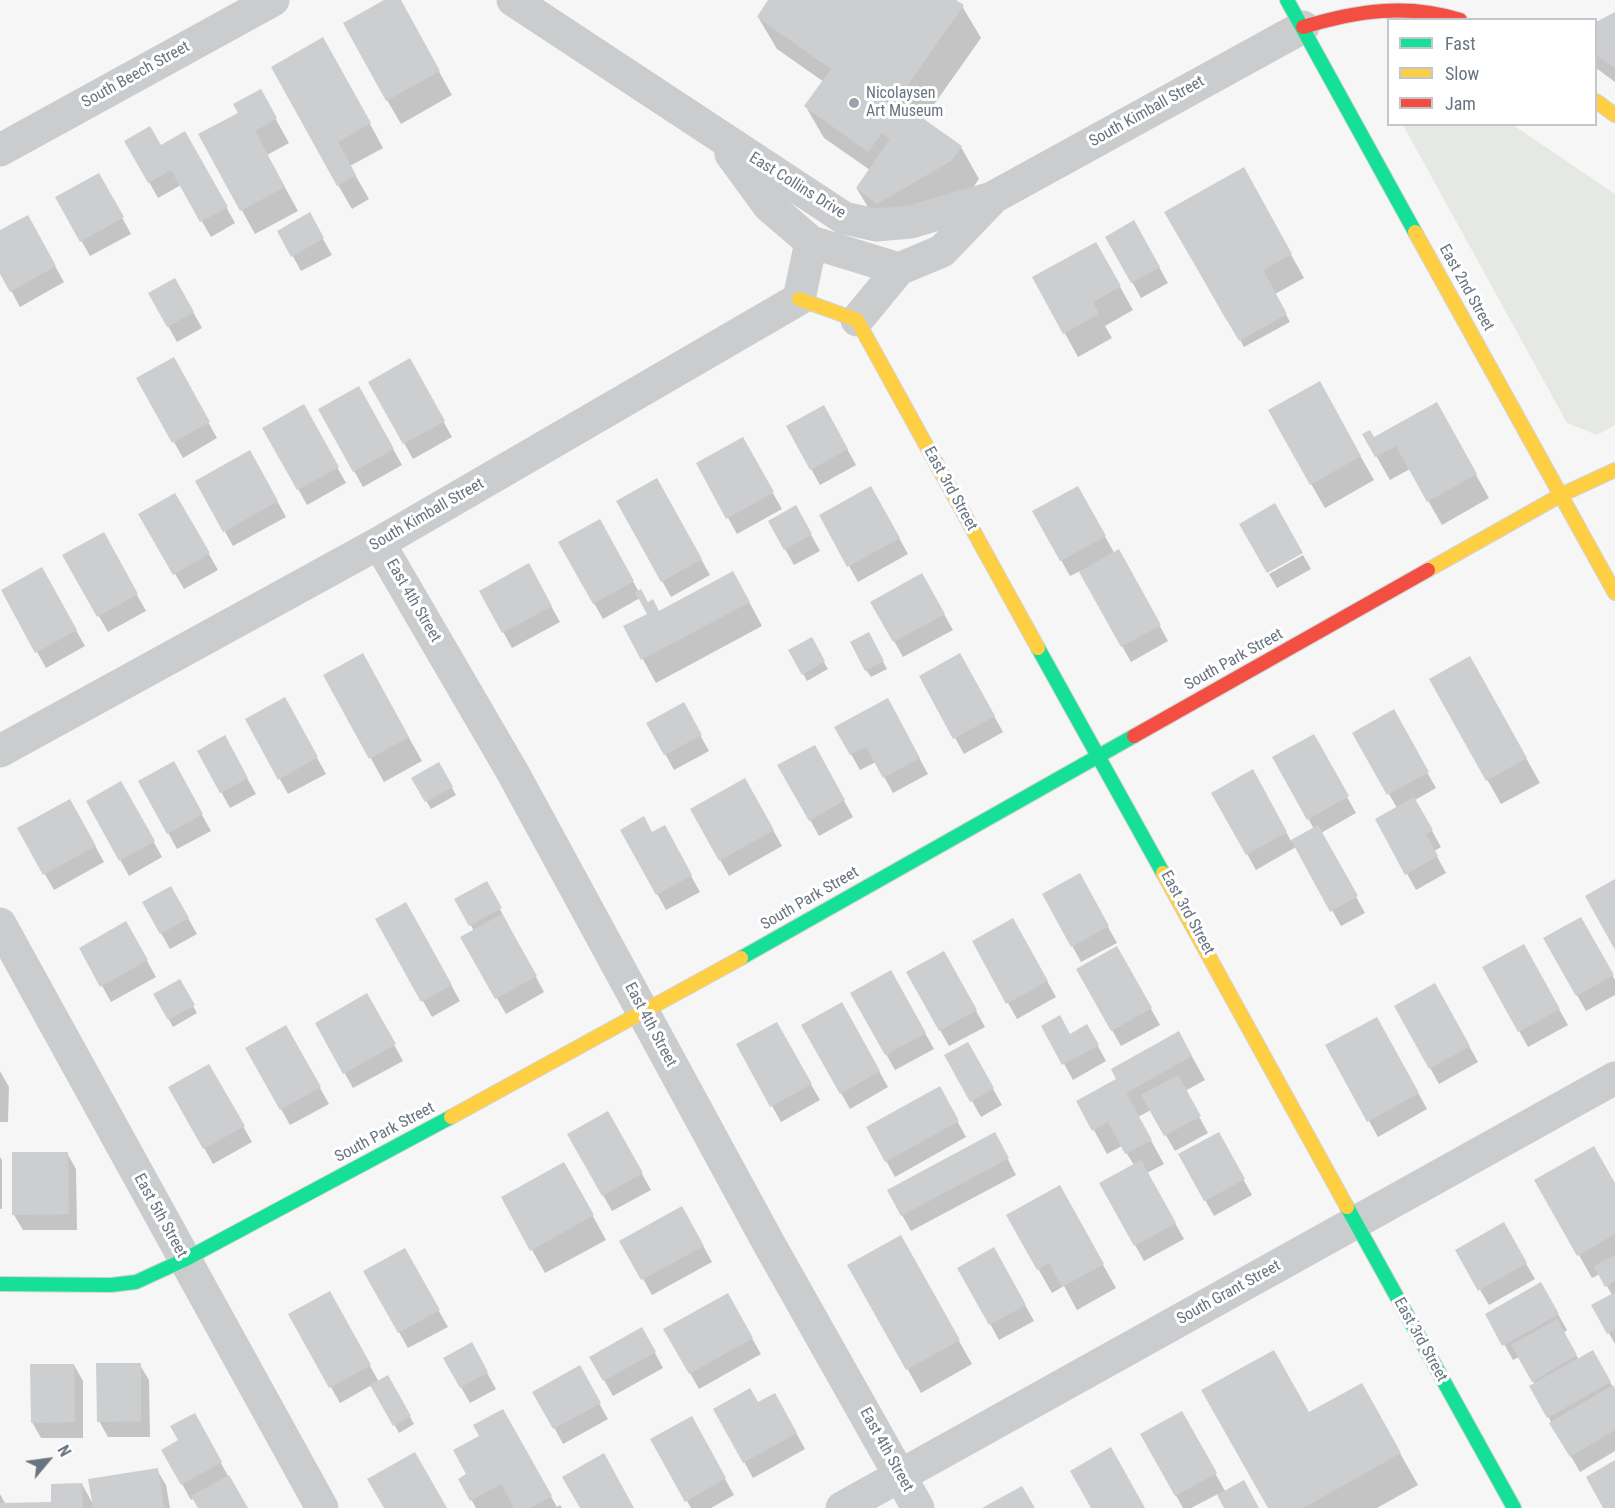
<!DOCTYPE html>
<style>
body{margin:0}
#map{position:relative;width:1615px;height:1508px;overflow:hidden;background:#f6f6f6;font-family:"Roboto Condensed",sans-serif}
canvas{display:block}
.legend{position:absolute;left:1387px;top:18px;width:210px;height:108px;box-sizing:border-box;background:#fff;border:2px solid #c3c7cd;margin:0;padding:8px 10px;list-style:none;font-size:18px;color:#697482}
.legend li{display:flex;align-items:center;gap:12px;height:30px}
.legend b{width:30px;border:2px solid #c3c7cd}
.north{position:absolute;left:18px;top:1430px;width:60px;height:60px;-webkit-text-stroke:4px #fff;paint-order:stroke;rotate:61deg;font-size:16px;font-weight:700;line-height:24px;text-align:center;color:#697482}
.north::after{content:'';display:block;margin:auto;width:21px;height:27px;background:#697482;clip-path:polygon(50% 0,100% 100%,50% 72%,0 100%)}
</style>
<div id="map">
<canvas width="1615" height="1508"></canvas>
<ul class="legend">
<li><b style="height:8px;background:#16e098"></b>Fast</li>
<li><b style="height:8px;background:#ffcf43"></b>Slow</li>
<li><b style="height:8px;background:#f24e42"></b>Jam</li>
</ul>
<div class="north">N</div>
</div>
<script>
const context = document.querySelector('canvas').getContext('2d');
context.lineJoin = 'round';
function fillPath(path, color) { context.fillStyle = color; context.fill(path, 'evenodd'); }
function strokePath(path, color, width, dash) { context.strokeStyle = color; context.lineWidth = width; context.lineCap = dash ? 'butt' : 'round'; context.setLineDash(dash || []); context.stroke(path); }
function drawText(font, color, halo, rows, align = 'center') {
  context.font = font + ' "Roboto Condensed",sans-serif'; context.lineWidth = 6; context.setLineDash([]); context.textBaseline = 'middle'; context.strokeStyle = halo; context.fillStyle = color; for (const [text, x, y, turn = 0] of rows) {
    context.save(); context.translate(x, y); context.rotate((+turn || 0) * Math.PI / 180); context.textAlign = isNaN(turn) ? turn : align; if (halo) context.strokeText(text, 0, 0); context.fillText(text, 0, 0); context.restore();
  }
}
const green = new Path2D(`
 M1403,125H1513L1615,194V425L1597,435L1567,423Z`);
const shadow = new Path2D(`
 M387,0H399L452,95L401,124L387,100Z
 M770,0H953L962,6L981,38L923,120L961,147L979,179L969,193L876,220L857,189L870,170L824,138L806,107L824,82L777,49L758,17Z
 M1615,13V82L1596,68V23Z
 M337,63L383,148L350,166L369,199L352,209L338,185Z
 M260,91L289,143L267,155L298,211L255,234L200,135L240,113Z
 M185,133L235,223L211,237L181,185L158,198L126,141L160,146Z
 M99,175L131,234L90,256L57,198Z
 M1257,193L1304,278L1275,294L1290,322L1244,347L1229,320L1227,321L1166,213Z
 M309,214L332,255L301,271L279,231Z
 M27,217L64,282L20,307L0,270V232Z
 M1134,222L1168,283L1141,298L1107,237Z
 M1109,267L1133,310L1105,326L1112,338L1078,357L1034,278Z
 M175,280L202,328L177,342L150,294Z
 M173,359L217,438L183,458L138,379Z
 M409,360L452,437L413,459L370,382Z
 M1319,383L1374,480L1325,508L1311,484Z
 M359,388L402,465L363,487L320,410Z
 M1436,404L1489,498L1442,525L1410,469L1390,480L1364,435L1374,439Z
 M303,406L346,483L307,505L264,428Z
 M824,407L856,465L820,485L788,427Z
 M742,439L782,509L737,534L698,464Z
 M250,452L286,517L233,546L197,482Z
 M657,480L710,575L671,597L618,502Z
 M871,488L908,554L858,582L821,516Z
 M1077,488L1115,554L1119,551L1168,641L1131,662L1080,571L1070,576L1034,512Z
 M175,495L218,570L184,589L140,515Z
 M796,507L820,551L794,565L770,522Z
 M599,521L639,592L647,604L659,612L746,596L762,626L656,683L625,627L649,614L640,598L603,619L560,543Z
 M103,534L146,611L108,632L64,556Z
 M1303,555L1311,569L1277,588L1269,574Z
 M528,565L560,622L512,648L481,592Z
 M41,569L85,646L46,668L3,591Z
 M922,575L953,630L903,657L872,602Z
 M868,634L887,669L871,677L866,670Z
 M811,639L828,669L807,681L790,650Z
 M960,655L1003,732L964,754L921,677Z
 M1470,658L1540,783L1501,804L1431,680Z
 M325,676L376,679L422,761L384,782Z
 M284,699L326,774L288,794L247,720Z
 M683,704L709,751L674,770L648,723Z
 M1393,712L1436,788L1415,800L1441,847L1434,851L1446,873L1416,890L1377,819L1397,808L1354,733Z
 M896,716L928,774L893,793L876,762L860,770L851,754Z
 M1313,736L1356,813L1321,833L1365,913L1341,926L1296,847L1256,870L1213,793L1252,771L1291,841L1314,829L1274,758Z
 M224,737L256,794L230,808L199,752Z
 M814,747L853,817L819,836L780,766Z
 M173,763L211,831L177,849L140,782Z
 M439,764L456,795L431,809L413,778Z
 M745,780L782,846L729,876L692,810Z
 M121,783L162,857L129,876L88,801Z
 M70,801L104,862L54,890L19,829Z
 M664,827L700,892L666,910L622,830L652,834Z
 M1079,875L1117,943L1081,962L1044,895Z
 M486,883L544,992L506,1014L462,938L474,931L456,900Z
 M171,888L197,934L170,949L144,903Z
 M406,904L460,1001L432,1017L377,920Z
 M1581,919L1615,980V995L1586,1011L1545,939Z
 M1013,920L1056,997L1017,1019L974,942Z
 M126,923L156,977L111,1002L81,948Z
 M1523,946L1568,1025L1528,1047L1484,968Z
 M1117,948L1160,1025L1121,1046L1078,970Z
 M944,953L985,1027L949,1046L908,973Z
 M891,972L934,1049L895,1070L852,994Z
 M179,981L197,1013L173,1027L155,994Z
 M1435,985L1478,1062L1439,1084L1396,1007Z
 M367,995L403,1061L353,1088L317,1024Z
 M841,1004L888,1087L850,1109L803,1025Z
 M776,1024L820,1100L781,1122L738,1045Z
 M1043,1026L1070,1036L1087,1026L1106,1061L1073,1080Z
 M286,1027L329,1104L290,1125L247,1049Z
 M1179,1033L1205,1080L1185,1091L1208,1133L1175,1151L1151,1110L1138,1117L1164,1164L1147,1173L1184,1239L1144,1261L1101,1184L1134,1165L1122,1146L1107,1154L1078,1101L1118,1079Z
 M1386,1034L1427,1109L1378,1137L1327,1046Z
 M968,1044L1002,1105L981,1117L946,1055Z
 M209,1066L252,1142L213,1164L170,1087Z
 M0,1071L9,1087L8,1122H0Z
 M939,1088L966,1137L895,1177L868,1128Z
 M608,1113L651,1190L612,1211L569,1135Z
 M1218,1134L1252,1195L1214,1216L1180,1155Z
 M1003,1150L1016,1175L911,1231L902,1215Z
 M67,1153L76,1169L77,1230H23L14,1215Z
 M0,1157L2,1160V1209H0Z
 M1536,1180L1615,1186V1344L1593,1305L1612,1295L1600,1274L1592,1278Z
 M577,1187L606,1240L545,1273L532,1250Z
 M682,1208L712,1262L652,1295L622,1241Z
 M1073,1211L1116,1288L1077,1310L1064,1286L1052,1293L1008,1216Z
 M1503,1224L1535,1279L1489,1305L1457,1251Z
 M900,1237L972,1364L921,1393L849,1265Z
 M994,1249L1034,1321L999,1340L959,1268Z
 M404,1250L448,1327L408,1348L365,1272Z
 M1541,1284L1567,1330L1563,1333L1579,1360L1593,1352L1615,1391V1451L1580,1472L1531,1387L1535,1385L1519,1357L1513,1360L1487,1314Z
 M329,1293L379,1382L388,1377L414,1424L399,1433L372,1385L340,1403L290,1315Z
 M727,1295L761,1354L699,1389L665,1329Z
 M642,1329L663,1368L613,1396L591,1357Z
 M471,1344L496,1389L470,1403L445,1359Z
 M74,1365L83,1381V1438H41L32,1422Z
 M140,1365L149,1380L150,1437H108L99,1421Z
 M579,1367L608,1419L563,1444L535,1392Z
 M775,1395L805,1449L753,1478L715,1409L757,1404Z
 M1182,1413L1225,1491L1257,1508H1226L1218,1494L1191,1508H1183L1142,1435Z
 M1309,1414L1379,1416L1418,1485L1377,1508H1269Z
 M194,1415L246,1508H199L194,1498L191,1500L163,1450L180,1441Z
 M691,1418L734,1495L711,1508H691L652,1440Z
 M516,1435L557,1507L560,1505L562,1508H476L460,1479Z
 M157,1470L166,1485L170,1508H0V1494L6,1505L53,1504L82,1484L94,1506Z`);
const building = new Path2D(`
 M384,0H401L440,71L386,101L343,23Z
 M768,0H956L964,5L897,100L962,146L951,161L877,204L856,188L890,139L882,133L868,152L804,106L831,69L757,17Z
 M1615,12V68L1596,55V22Z
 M323,37L371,123L338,142L356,175L337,186L271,67Z
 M261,89L277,118L255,131L285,187L240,211L198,134L238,113L233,104Z
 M150,126L161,145L185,131L228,207L200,222L171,170L148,183L124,141Z
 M1244,167L1292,254L1263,270L1287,314L1239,341L1164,212Z
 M99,173L124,217L80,242L55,197Z
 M310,212L324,238L291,257L277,231Z
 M28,215L56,266L10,292L0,274V230Z
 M1134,220L1160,267L1131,283L1105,237Z
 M1096,242L1121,286L1093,302L1099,314L1063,334L1032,277Z
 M175,278L194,312L167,327L148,293Z
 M174,357L210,422L172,443L136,378Z
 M410,358L445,421L403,444L368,382Z
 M1320,381L1361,456L1310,485L1268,410Z
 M359,386L394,449L353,472L318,409Z
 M1437,402L1477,474L1427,502L1396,446L1375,457L1362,434L1370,430L1374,437Z
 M304,404L339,467L297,490L262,428Z
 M824,405L848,449L810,470L786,426Z
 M743,437L774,492L726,519L696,463Z
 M250,450L278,501L223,532L195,481Z
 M657,478L702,559L661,582L616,501Z
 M871,486L900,538L847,567L819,515Z
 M1078,486L1106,536L1060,561L1032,511Z
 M175,493L210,553L173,575L138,514Z
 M1275,503L1303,553L1267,573L1239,524Z
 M796,505L812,534L784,550L768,521Z
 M600,519L634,581L593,604L558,542Z
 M104,532L138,594L97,617L62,555Z
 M1119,549L1161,625L1121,647L1079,572Z
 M529,563L552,606L502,633L479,591Z
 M42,567L77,630L35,653L1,590Z
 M733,571L750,602L641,660L623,626L647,614L635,592L641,589L648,602L653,599L659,611Z
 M922,573L945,614L893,642L870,602Z
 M869,632L884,661L865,671L850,642Z
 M812,637L825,661L802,675L788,650Z
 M363,653L409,737L369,759L323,675Z
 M960,653L995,716L953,739L919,676Z
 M1470,656L1527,758L1486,781L1429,679Z
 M285,697L318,757L278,780L245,719Z
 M888,698L920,758L883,778L866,747L850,755L834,727Z
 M684,702L702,735L664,755L646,723Z
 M1394,709L1429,772L1387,795L1352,733Z
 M1314,734L1349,796L1307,820L1272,757Z
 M225,735L248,778L220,793L197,751Z
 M815,745L845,800L809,821L777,765Z
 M174,761L203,814L167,834L138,781Z
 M439,762L453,787L425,802L411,778Z
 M1253,769L1287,832L1246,855L1211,793Z
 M745,778L774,830L719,861L690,809Z
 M121,781L155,841L119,861L86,801Z
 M1414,797L1433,830L1426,834L1438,856L1405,875L1375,819Z
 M70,799L96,846L43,875L17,828Z
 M644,816L652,832L665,825L692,875L656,895L620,830Z
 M1318,825L1358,896L1330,912L1291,840Z
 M1080,873L1109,926L1071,947L1042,894Z
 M1615,879V950L1585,896Z
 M487,881L502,908L469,926L454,899Z
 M171,886L189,918L160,934L142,902Z
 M406,902L452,985L421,1002L375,919Z
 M502,914L537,976L495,999L460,937Z
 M1581,917L1614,975L1576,996L1543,938Z
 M1013,918L1048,981L1006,1004L972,941Z
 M126,921L148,960L100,987L79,948Z
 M1524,944L1560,1009L1518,1032L1482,967Z
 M1117,946L1152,1008L1111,1031L1076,969Z
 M944,951L977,1010L939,1031L906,972Z
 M891,970L926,1033L885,1055L850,993Z
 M180,979L195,1005L168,1020L153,994Z
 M1435,983L1470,1046L1429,1069L1394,1006Z
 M367,993L396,1044L343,1074L315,1023Z
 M842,1002L880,1071L840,1094L801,1025Z
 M1060,1015L1070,1034L1087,1024L1099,1045L1062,1065L1041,1026Z
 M1377,1017L1419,1093L1367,1122L1325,1045Z
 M777,1022L812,1084L770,1107L736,1044Z
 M286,1025L321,1087L280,1110L245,1048Z
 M1179,1031L1192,1056L1126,1093L1152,1140L1125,1154L1108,1122L1092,1131L1076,1101L1116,1079L1111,1069Z
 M968,1042L994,1088L970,1102L944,1055Z
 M209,1064L245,1126L203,1149L168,1087Z
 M1178,1075L1201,1116L1164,1136L1141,1095Z
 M940,1086L959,1121L885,1162L866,1127Z
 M608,1111L643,1173L602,1196L567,1134Z
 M995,1132L1009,1158L901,1216L887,1190Z
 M1219,1132L1245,1179L1204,1201L1178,1154Z
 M1594,1146L1615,1183V1234L1577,1256L1534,1180Z
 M12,1152H68L69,1214L12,1215Z
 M1141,1160L1176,1223L1134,1246L1099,1183Z
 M564,1162L594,1215L530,1251L501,1197Z
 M1060,1185L1104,1264L1062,1287L1049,1263L1037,1270L1006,1215Z
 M682,1206L704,1246L641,1280L619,1241Z
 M1504,1222L1527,1263L1478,1291L1455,1250Z
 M901,1235L960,1340L906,1370L847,1265Z
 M994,1247L1026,1305L989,1325L957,1268Z
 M405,1248L440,1310L398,1333L363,1271Z
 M1615,1255V1281L1605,1287L1594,1266Z
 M1541,1282L1559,1314L1502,1346L1485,1314Z
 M330,1291L371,1365L329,1388L288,1314Z
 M1615,1292V1330L1607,1334L1591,1305Z
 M728,1293L753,1338L689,1374L663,1329Z
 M1557,1319L1577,1355L1532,1382L1511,1345Z
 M642,1327L656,1352L603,1381L589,1357Z
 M472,1342L488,1372L460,1388L443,1358Z
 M1274,1350L1309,1412L1362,1383L1401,1453L1303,1508H1268L1201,1390Z
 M1593,1350L1611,1382L1547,1418L1529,1386Z
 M96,1363H141V1421L97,1422Z
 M30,1364H74L75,1422L31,1423Z
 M580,1365L601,1403L553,1429L532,1392Z
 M388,1375L411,1416L393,1426L370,1385Z
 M1613,1385L1615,1389V1430L1570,1457L1549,1423Z
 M750,1388L758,1402L775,1393L797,1433L743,1463L713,1409Z
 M503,1409L552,1496L530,1508H514L501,1484L470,1501L458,1479L466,1474L453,1450L479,1436L473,1425Z
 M1182,1411L1217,1473L1175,1496L1140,1434Z
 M195,1413L222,1462L181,1485L161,1450L178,1440L170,1426Z
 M692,1416L726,1478L685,1502L650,1439Z
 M1111,1447L1145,1508H1091L1070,1471Z
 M415,1452L447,1508H384L367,1479Z
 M604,1453L634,1508H580L562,1477Z
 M1615,1460V1508H1603L1586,1477Z
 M158,1468L164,1508H93L88,1479Z
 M229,1475L248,1508H198L191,1496Z
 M1244,1480L1259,1508H1224L1217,1495Z
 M82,1483L83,1508H0V1503L51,1502V1484Z
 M1022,1486L1035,1508H982Z`);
const street = new Path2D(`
 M513,0L844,218L876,225L911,222L992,198L1303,27
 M0,150L273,0
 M731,154L769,206L811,242L899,269L942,251L991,200
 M857,320L899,269
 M379,543L513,773L768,1242L918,1508
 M0,751L379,543L799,299L811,242
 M0,924L322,1508
 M842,1508L1615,1078`);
const fast = new Path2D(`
 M1287,0L1415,232
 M1038,648L1163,873
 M741,958L1134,736
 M1347,1207L1514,1508
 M0,1284L111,1285L136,1282L184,1260L451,1117`);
const slow = new Path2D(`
 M1596,101L1615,115
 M1415,232L1615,593
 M799,299L857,320L1038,648
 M1428,570L1561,495L1615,470
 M1163,873L1347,1207
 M451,1117L741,958`);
const jam = new Path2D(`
 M1303,27C1356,11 1406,3 1460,20
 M1134,736L1428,570`);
const markers = [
 [854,103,6,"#9aa2ab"]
];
const streetNames = [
 ["South Beech Street",136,75,-29],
 ["South Kimball Street",1147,112,-29],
 ["East Collins Drive",797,186,32],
 ["East 2nd Street",1466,288,61],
 ["East 3rd Street",950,489,61],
 ["South Kimball Street",427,515,-30],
 ["East 4th Street",413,601,60],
 ["South Park Street",1234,660,-29],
 ["South Park Street",810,899,-30],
 ["East 3rd Street",1187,913,61],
 ["East 4th Street",650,1025,62],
 ["South Park Street",385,1133,-28],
 ["East 5th Street",160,1216,61],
 ["South Grant Street",1229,1293,-29],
 ["East 3rd Street",1420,1340,61],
 ["East 4th Street",886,1450,61]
];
const poiNames = [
 ["Nicolaysen",866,94],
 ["Art Museum",866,112]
];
fillPath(green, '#e6e8e4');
fillPath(shadow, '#0003');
fillPath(building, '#cdced0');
strokePath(fast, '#d2d3d4', 16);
strokePath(slow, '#d2d3d4', 16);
strokePath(jam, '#d2d3d4', 16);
strokePath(street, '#cbcccd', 33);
strokePath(fast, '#16e098', 14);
strokePath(slow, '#ffcf43', 14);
strokePath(jam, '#f24e42', 14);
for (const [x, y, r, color] of markers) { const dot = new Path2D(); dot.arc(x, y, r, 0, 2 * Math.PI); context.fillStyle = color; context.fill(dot); strokePath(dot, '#fff', 2); }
drawText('16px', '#697482', '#fff', streetNames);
drawText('16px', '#697482', '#fff', poiNames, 'left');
</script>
